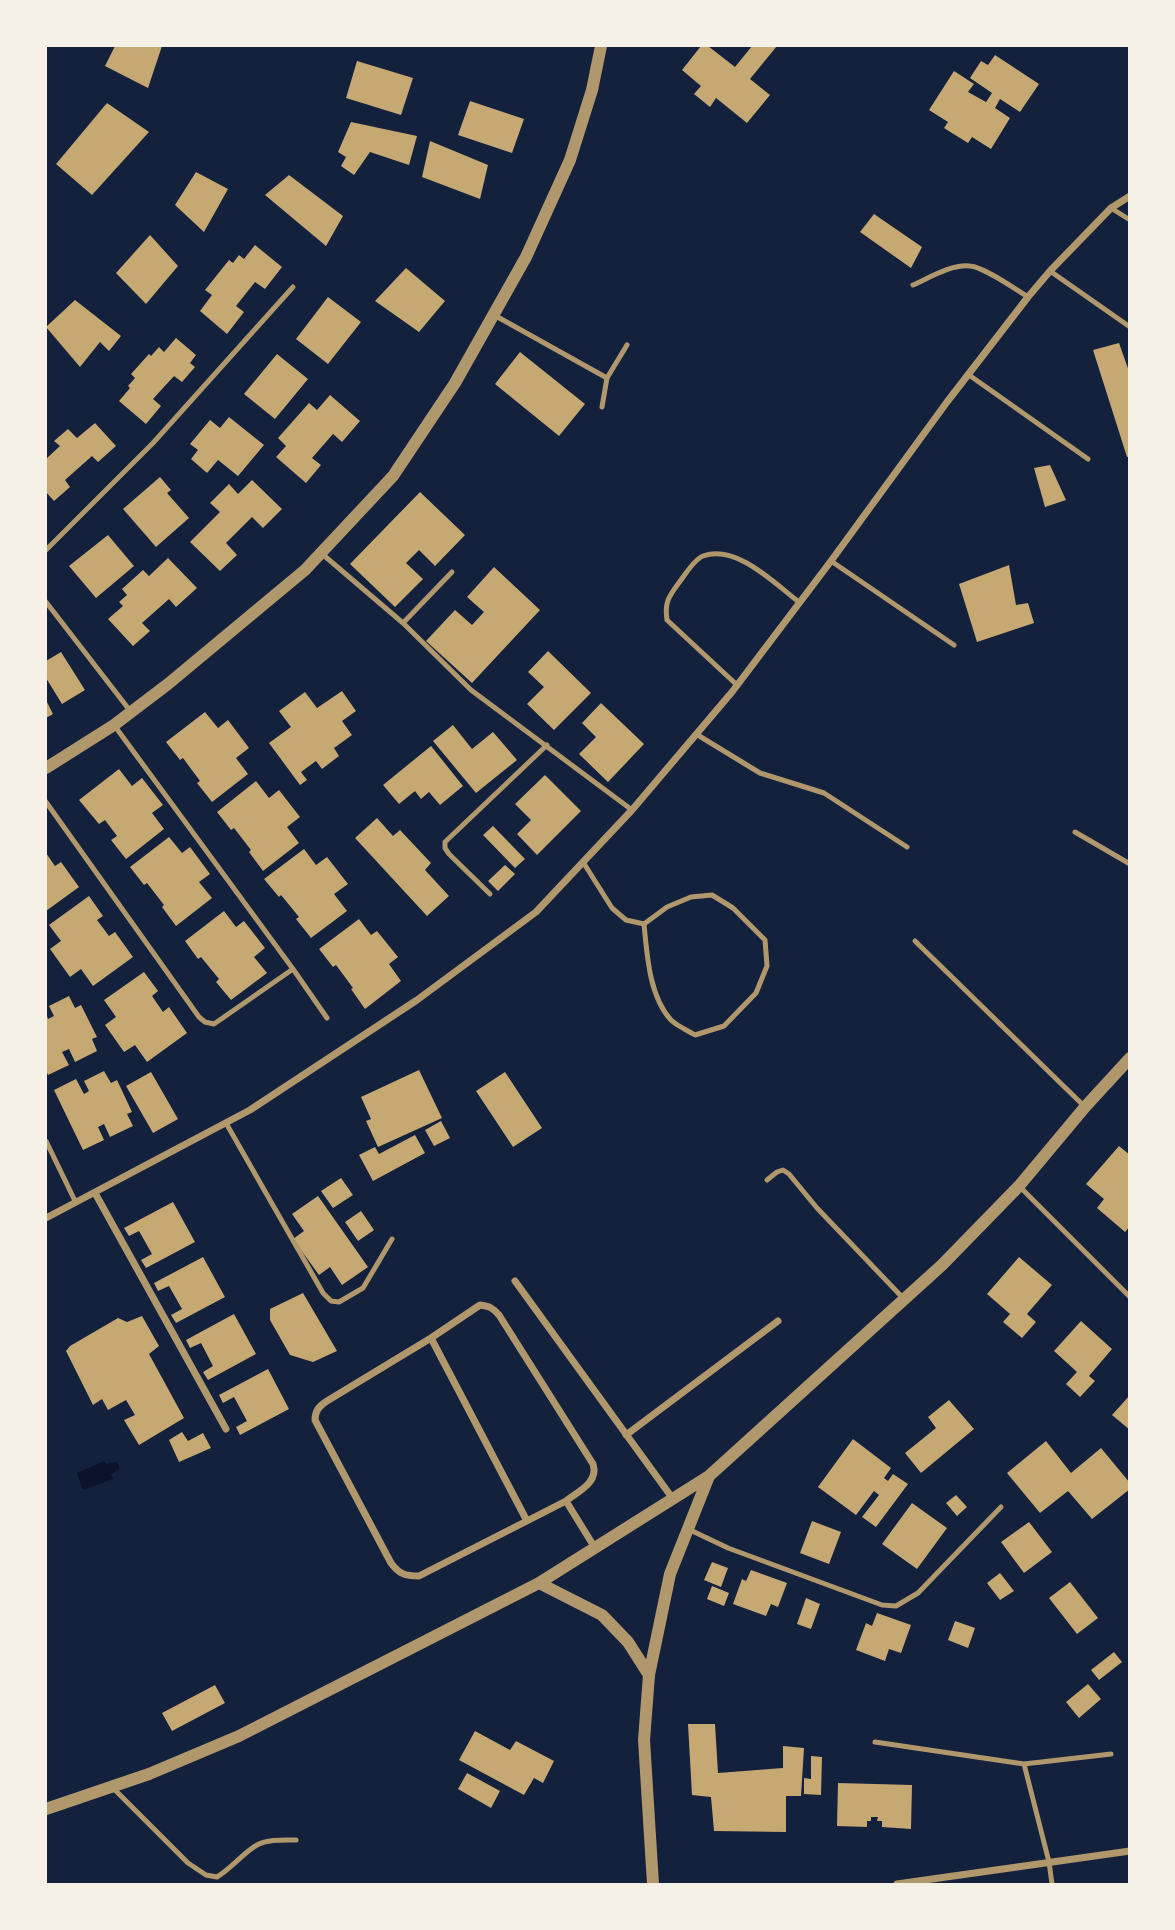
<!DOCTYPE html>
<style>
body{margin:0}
#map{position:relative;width:1175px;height:1930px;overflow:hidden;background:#14213d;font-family:Ubuntu,sans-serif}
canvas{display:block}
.frame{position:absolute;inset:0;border:47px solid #f6f1e7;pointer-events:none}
</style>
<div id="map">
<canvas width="1175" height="1930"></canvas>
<div class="frame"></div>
</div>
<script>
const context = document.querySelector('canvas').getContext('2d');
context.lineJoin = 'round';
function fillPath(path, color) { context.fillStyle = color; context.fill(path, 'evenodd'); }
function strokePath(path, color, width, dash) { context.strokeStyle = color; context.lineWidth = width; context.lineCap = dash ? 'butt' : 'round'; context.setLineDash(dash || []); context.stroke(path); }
const water = new Path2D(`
 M104,1461L106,1464L116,1462L119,1466V1470L111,1474L113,1479L83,1490L77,1473Z`);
const building = new Path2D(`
 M115,46H162L148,88L105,66Z
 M701,46H708L735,67L752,46H777L750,79L770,95L747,123L716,98L710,107L694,94L701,86L682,70Z
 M995,55L1039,84L1020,112L1000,99L995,108L1010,118L991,149L972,137L968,143L944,128L948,122L929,110L954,71L974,84L968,92L986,102L992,93L970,78L981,61L988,65Z
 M357,61L413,78L401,115L346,98Z
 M470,101L524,119L512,153L458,135Z
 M107,103L149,132L92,195L56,164Z
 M351,122L417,136L409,165L370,152L354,175L341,166L346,157L338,152Z
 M430,141L488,165L480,199L422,177Z
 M196,172L228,189L204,232L175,205Z
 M289,175L343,216L326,246L265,195Z
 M874,214L922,247L911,268L860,232Z
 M150,235L178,266L146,304L116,273Z
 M255,245L282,267L265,289L255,282L236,306L244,312L227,334L200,311L212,295L205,290L229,260L233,263L239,255L244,259Z
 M406,268L445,301L419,332L375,301Z
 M328,297L361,322L328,364L296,339Z
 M75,300L121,336L109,351L100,342L80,367L46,327Z
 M176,338L196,355L190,363L195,367L182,382L174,376L153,399L161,406L146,424L119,401L130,388L128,386L135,378L131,374L149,354L151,356L159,347L164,352Z
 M1119,343L1130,374V457H1127L1093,350Z
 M520,352L585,404L559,436L495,384Z
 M277,354L308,379L275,419L244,394Z
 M330,395L360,421L342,442L333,434L312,458L321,465L306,483L276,457L286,446L278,438L309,403L317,410Z
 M229,417L264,445L238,476L218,460L207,473L191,459L198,450L190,444L210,420L220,428Z
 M95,423L116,446L98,462L92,456L65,480L70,487L54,501L46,492V459L60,446L54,441L68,429L77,438Z
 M1050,465L1066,500L1045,507L1034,468Z
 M160,477L171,490L167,493L189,518L156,547L123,509Z
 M252,480L282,509L263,528L252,517L226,543L237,555L220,571L190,542L220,512L210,503L229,484L238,494Z
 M420,492L465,535L435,566L419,550L406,563L423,579L395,607L350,564Z
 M108,535L134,566L96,598L69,566Z
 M168,558L197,588L176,607L169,599L142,623L150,631L133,646L108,619L123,606L119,602L127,595L122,589L143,570L149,576Z
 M1009,565L1016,605L1028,603L1034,623L977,642L959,584Z
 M494,567L540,610L472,683L426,641L455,610L472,625L484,612L467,597Z
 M548,651L591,693L554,730L527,704L544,687L528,672Z
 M61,652L85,690L62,704L46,678V661Z
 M342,691L356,711L342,721L352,735L334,748L339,756L322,769L316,761L301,772L307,780L300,785L269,743L291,727L279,711L305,692L317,708Z
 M46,700L53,714L46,718Z
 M601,703L644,744L608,782L579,754L596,737L582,723Z
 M205,712L218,728L228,720L249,748L236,758L248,774L212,802L197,783L200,781L183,758L180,760L166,742Z
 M453,725L472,749L493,732L517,760L476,793L433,741Z
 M431,746L463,786L440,805L429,792L421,799L415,791L399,804L383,785Z
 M119,769L132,786L142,778L163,805L152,813L164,829L126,859L111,840L117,836L105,820L99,824L79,800Z
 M545,775L581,811L537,855L517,834L531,820L515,804Z
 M256,781L269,798L279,790L300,817L287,827L299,843L263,871L249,852L251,850L234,828L231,830L217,812Z
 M377,818L393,836L400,830L431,863L425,870L449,896L427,916L355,838Z
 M493,826L525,859L515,868L483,835Z
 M169,837L182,853L190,847L210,874L199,882L212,898L176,926L162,907L164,905L147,883L144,885L130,867Z
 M304,849L316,865L327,857L348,884L334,894L347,911L311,938L296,919L299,917L281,895L279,897L264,879Z
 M46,853L55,866L61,862L79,887L46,911Z
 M505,865L515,874L498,891L488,881Z
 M89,896L103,916L97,920L109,936L115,932L133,957L93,986L81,969L70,977L50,949L61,941L49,925Z
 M224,911L236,927L244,921L265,948L254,957L267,973L231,1000L216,982L219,979L201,957L198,959L185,941Z
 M359,919L371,935L377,931L398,957L389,964L401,981L365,1009L351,989L353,988L336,965L333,967L319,949Z
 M144,972L158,991L152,996L163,1012L169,1007L187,1033L147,1062L135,1045L124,1052L105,1025L116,1017L104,1000Z
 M69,996L75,1008L81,1005L97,1037L92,1039L97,1051L75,1062L69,1049L62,1052L69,1065L48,1075L46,1070V1013L48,1019L54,1016L49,1006Z
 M419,1070L442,1118L378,1147L366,1121L371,1119L361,1097Z
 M104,1071L111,1083L117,1080L132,1112L127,1114L133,1126L110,1137L104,1124L98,1127L104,1140L83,1150L54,1090L76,1079L84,1094L89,1091L84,1081Z
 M151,1072L178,1119L153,1133L126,1086Z
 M505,1072L542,1128L513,1147L476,1091Z
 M441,1121L450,1138L434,1146L425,1130Z
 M415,1135L425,1153L373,1181L359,1155L375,1147L379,1154Z
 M1119,1146L1130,1155V1226L1125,1232L1097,1208L1104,1199L1086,1184Z
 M341,1178L353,1195L333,1208L321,1191Z
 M318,1196L368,1267L342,1285L330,1267L319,1275L293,1239L304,1231L292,1214Z
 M173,1202L195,1242L146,1268L141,1260L152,1254L139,1231L129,1236L124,1228Z
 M361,1211L374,1230L358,1241L345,1222Z
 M203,1257L225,1297L176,1323L171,1315L182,1309L169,1286L158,1291L154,1283Z
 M1019,1257L1052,1285L1027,1314L1036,1322L1022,1338L1003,1322L1010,1314L987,1294Z
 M303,1293L337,1351L313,1362L290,1355L270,1320V1309Z
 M234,1314L256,1354L208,1380L203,1372L213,1366L201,1343L190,1348L186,1340Z
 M142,1316L159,1346L149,1354L184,1418L139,1445L124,1420L135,1415L126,1400L108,1410L102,1399L93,1405L66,1351L70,1346L118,1318L127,1322Z
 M1081,1321L1112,1349L1089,1376L1095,1381L1080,1397L1066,1384L1077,1372L1054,1351Z
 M268,1369L289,1409L240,1435L236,1427L247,1421L234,1397L223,1403L219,1395Z
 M1130,1395V1430L1112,1415Z
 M949,1400L974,1429L921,1473L905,1453L936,1428L928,1417Z
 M182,1432L188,1441L203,1433L211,1448L179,1462L169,1440Z
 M853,1439L891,1468L884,1478L888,1481L893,1474L908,1484L876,1527L862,1517L879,1495L874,1491L856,1515L818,1487Z
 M1046,1441L1071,1473L1101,1448L1130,1483V1489L1092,1519L1068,1491L1040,1513L1007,1473Z
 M956,1495L967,1507L957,1516L946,1503Z
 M912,1503L947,1528L917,1569L882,1544Z
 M812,1521L841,1532L829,1564L800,1553Z
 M1029,1522L1052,1552L1024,1573L1001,1542Z
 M712,1562L728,1568L721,1587L704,1580Z
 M751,1570L787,1583L778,1607L771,1604L766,1616L733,1604L742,1579L746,1581Z
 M1000,1573L1014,1591L1000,1600L987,1583Z
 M1070,1582L1098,1618L1077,1634L1049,1598Z
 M712,1586L729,1593L724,1606L707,1599Z
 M806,1598L820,1604L811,1629L797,1624Z
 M877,1613L911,1625L901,1653L889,1649L885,1661L856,1650L866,1623L872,1626Z
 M955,1621L975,1628L968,1648L948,1640Z
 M1114,1652L1122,1662L1099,1680L1091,1670Z
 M1088,1684L1101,1699L1079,1718L1066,1702Z
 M215,1685L225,1703L172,1731L162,1713Z
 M688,1724H715L718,1773L783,1768V1746L804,1748L801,1796H786V1832L714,1831L711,1797L692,1795Z
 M475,1731L510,1750L516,1741L554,1761L543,1783L534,1778L524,1795L459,1760Z
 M811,1756L822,1757L821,1795L804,1794V1778L811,1779Z
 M467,1773L500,1791L491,1808L458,1789Z
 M838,1783L912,1785L911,1829L882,1827V1821H877L878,1817H871V1821H867V1827L837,1826Z`);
const service = new Path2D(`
 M1111,208L1130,220
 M1050,271L1130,327
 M913,285C929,278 951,264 970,266C984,267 1015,289 1028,297
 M494,315L607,378
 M969,375L1088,459
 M602,407L607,378L627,345
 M46,550L153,443L293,287
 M321,553L403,623L471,690L632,810
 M831,561L954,645
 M46,602L131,712
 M403,623L452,572
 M737,685L667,620C664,601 670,595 681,580C686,573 695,559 703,556C737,544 775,584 799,602
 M114,725L293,969L327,1018
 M696,734L760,773L824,793L907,847
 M46,802L199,1017L205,1022L214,1024L293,969
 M1075,832L1130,864
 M583,862L612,908L626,920L644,924L667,907L691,897L712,895L733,908L765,940L767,966L756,993L724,1026L695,1035C687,1030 677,1026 671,1020C649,996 647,954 644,924
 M490,894L449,854L445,848V842L547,745
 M915,941L1085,1107
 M226,1123L323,1293L331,1301L339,1302L363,1288L392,1239
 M46,1141L76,1203
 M767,1180L777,1172L783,1170L789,1174L817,1208L903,1298
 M1019,1186L1130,1297
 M688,1529L728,1548L882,1605L896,1606L918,1593L1001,1507
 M875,1742L1024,1764L1111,1754
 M1024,1764L1049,1862L1052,1884
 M112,1787L188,1863L206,1875L217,1877C232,1868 244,1852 257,1845C268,1839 283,1840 296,1840`);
const minor = new Path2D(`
 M95,1193L226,1429
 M46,1218L250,1110L417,1000L536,912L632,810L732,692L831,561L947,402L1028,297L1050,271L1111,208L1130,196
 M515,1281L673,1499
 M431,1338L527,1521
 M626,1435L778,1321
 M566,1501C579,1491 599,1482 593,1464L499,1315C493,1308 489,1306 480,1305L431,1338L327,1401C319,1406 315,1411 315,1420L391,1563C399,1574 405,1576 419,1576L566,1501L595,1548
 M897,1884L1130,1851`);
const tertiary = new Path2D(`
 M46,768L114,725L168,684L305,570L393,476L455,383L526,257L570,160L592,90L601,46
 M539,1583L602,1615L628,1642L649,1675
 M46,1809L149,1774L239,1736L539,1583L709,1476L942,1265L1019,1186L1085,1107L1130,1058
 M653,1884L644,1740L649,1675L670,1574L709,1476`);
fillPath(water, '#0b132b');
fillPath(building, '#c6a872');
strokePath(service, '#b1986c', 5);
strokePath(minor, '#b1986c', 7);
strokePath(tertiary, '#b1986c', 12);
</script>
